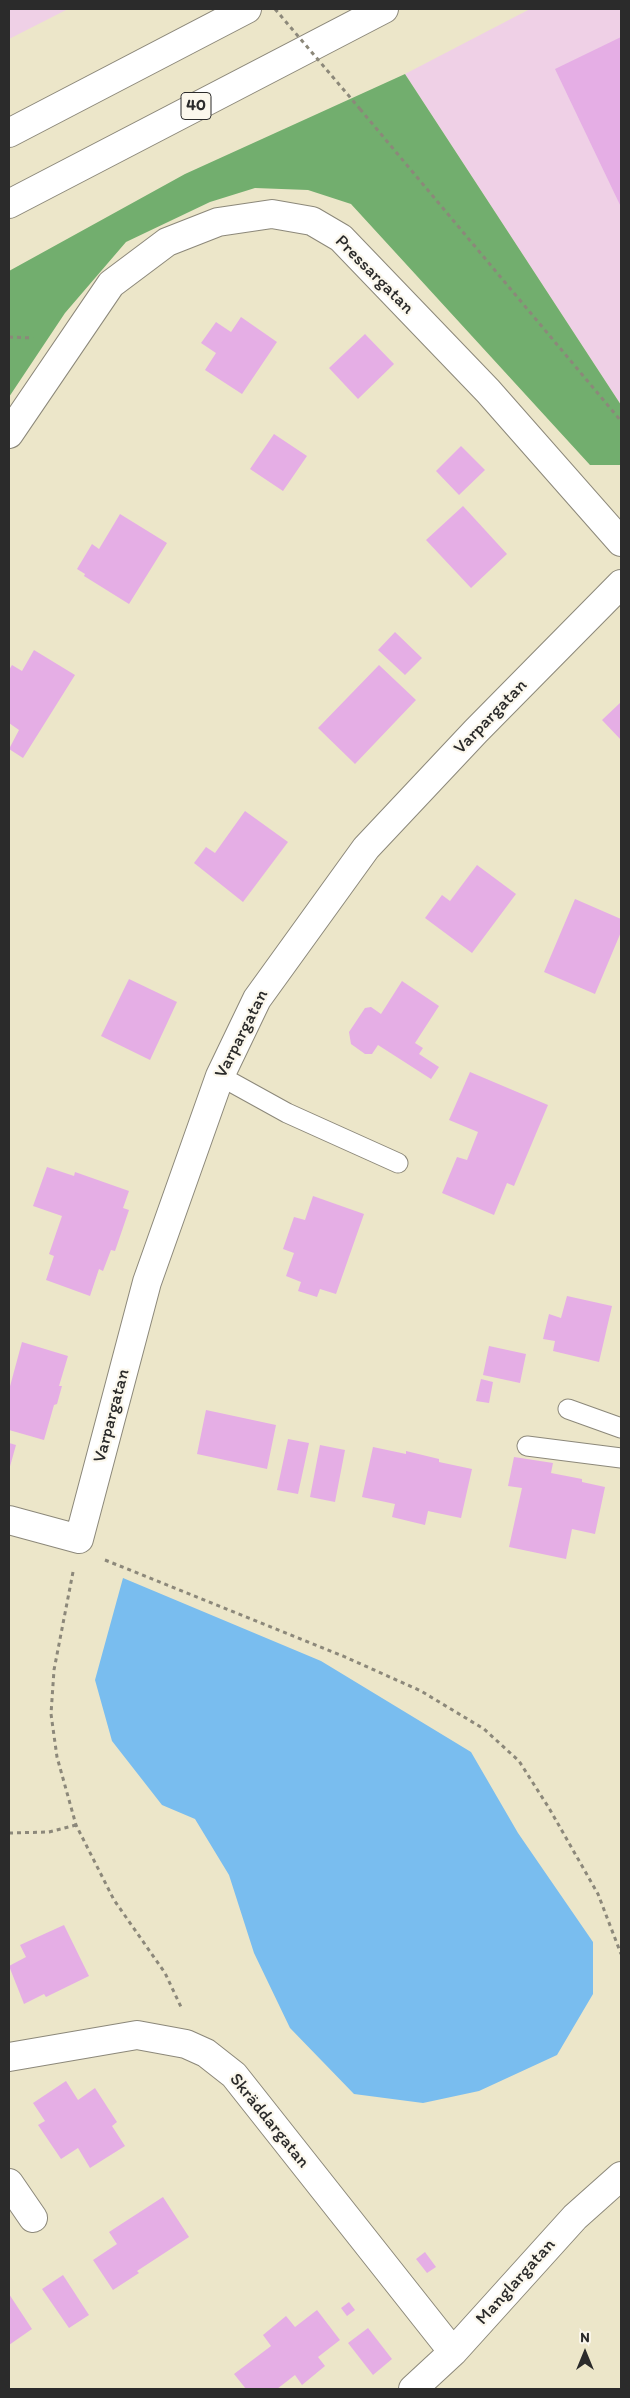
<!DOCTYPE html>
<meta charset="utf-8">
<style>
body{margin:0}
#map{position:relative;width:630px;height:2398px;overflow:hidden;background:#ece6c9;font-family:Itim,sans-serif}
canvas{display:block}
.frame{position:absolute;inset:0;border:10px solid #2b2b2b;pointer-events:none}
.north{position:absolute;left:560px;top:2328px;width:50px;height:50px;-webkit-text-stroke:4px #fbf7ec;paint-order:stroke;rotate:0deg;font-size:14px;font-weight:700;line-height:20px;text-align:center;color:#2b2b2b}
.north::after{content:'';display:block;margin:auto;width:18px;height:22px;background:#2b2b2b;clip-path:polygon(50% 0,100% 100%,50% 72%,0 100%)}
</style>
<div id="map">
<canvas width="630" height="2398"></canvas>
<div class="frame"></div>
<div class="north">N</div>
</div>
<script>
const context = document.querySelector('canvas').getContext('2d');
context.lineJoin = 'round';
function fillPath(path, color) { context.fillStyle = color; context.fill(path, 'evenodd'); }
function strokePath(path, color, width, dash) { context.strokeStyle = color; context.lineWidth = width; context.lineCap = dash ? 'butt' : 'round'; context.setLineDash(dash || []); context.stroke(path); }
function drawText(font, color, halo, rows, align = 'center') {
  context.font = font + ' Itim,sans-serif'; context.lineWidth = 4.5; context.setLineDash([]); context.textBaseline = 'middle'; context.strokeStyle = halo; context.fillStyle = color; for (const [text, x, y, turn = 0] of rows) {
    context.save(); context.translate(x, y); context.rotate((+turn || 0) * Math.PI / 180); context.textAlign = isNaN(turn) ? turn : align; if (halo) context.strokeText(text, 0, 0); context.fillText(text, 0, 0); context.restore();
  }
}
const built = new Path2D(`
 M9,9H68L9,39Z
 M530,9H621V405L405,74Z`);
const forest = new Path2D(`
 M405,74L621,405V465H590L351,204L308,190L255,188L210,202L126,242L65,313L9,397V271L185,174Z`);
const water = new Path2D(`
 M123,1578L321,1661L471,1752L518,1833L593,1942V1994L557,2055L479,2091L423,2103L354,2094L290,2028L254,1953L229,1875L195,1819L162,1805L112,1741L95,1680Z`);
const building = new Path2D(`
 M621,37V207L555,69Z
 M241,317L277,342L242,394L205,370L216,353L201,343L216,322L231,332Z
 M365,334L394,364L358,399L329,368Z
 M274,434L307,456L283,491L250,469Z
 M461,446L485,470L459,495L436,471Z
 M463,506L507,554L471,588L426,540Z
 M120,514L167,543L129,604L84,576L85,574L77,569L92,544L99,549Z
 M395,632L422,658L405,675L378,650Z
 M34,650L75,675L23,758L9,749L19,730L9,723V670L12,665L22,671Z
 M379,665L416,700L355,764L318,728Z
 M621,702V740L602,720Z
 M245,811L288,842L243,902L194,863L206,847L215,853Z
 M477,865L516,894L472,953L425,918L442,895L450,901Z
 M575,899L621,919V932L595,994L544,972Z
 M129,979L177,1002L150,1060L101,1036Z
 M402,981L439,1006L415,1043L423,1048L419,1054L439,1067L431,1079L378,1045L372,1054H365L351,1044L349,1032L365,1008L371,1007L381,1014Z
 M470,1072L548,1105L514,1186L507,1183L494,1215L442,1193L457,1157L467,1160L478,1132L449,1120Z
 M47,1167L74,1176L75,1172L129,1191L123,1208L129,1210L115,1251L111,1250L103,1271L99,1269L90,1296L46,1280L54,1256L49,1254L62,1216L33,1206Z
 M313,1196L364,1214L336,1294L320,1289L317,1297L298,1291L301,1282L286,1276L294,1253L283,1249L294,1217L305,1220Z
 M567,1296L612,1306L599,1362L553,1351L555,1341L543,1339L549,1314L561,1318Z
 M22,1342L68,1356L59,1386H62L57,1404L54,1405L44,1440L9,1430V1390Z
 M489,1346L526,1354L520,1383L483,1375Z
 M481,1379L493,1382L489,1403L476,1401Z
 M206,1410L276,1425L267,1469L197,1454Z
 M288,1439L309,1443L298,1494L277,1490Z
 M9,1443L16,1445L9,1470Z
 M320,1445L345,1450L335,1502L310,1497Z
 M373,1447L406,1454V1451L439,1459V1462L472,1469L461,1518L428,1511L425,1525L392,1517L395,1504L362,1497Z
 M514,1457L553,1463L551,1473L582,1479V1482L605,1487L595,1534L572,1529L566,1559L509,1547L522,1488L508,1486Z
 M64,1925L89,1976L46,1997L44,1994L24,2004L9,1966L26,1957L20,1945Z
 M66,2081L78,2100L95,2088L117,2122L112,2126L125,2146L90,2168L78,2148L61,2159L38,2125L45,2121L33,2103Z
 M163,2197L189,2237L137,2271L139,2273L113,2290L93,2260L117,2244L109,2232Z
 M425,2252L436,2267L427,2273L416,2259Z
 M63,2275L89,2315L69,2328L42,2289Z
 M9,2294L32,2329L9,2345Z
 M349,2302L355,2310L347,2316L341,2308Z
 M317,2310L340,2340L318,2357L325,2366L302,2385L295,2375L277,2389H246L234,2374L271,2346L263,2335L286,2316L295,2327Z
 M368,2328L392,2359L373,2375L348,2343Z`);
const path = new Path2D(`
 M360,109L621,421
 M9,337L33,338
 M105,1560L343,1656L421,1691L484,1729L519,1761L549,1808L598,1894L621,1954
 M73,1572L54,1670L51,1714L57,1757L76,1825L114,1900L165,1973L182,2009
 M9,1833L49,1832L76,1825`);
const lane = new Path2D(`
 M220,1076L287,1113L398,1163
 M568,1409L621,1428
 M527,1446L621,1458`);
const street = new Path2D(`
 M9,434L111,284L167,242L218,222L272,214L312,221L341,238L488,391L621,542
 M9,1520L79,1539L147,1282L220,1076L257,999L366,848L476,731L621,584
 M9,2057L137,2035L186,2044L206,2053L234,2075L453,2352
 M9,2183L33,2218
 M413,2389L453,2352L575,2217L621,2176`);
const highway = new Path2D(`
 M9,133L247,9
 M9,204L384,9`);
const pathBridge = new Path2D(`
 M275,9L360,109`);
const shields = [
 [196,106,30]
];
const shieldNames = [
 ["40",196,106]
];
const streetNames = [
 ["Pressargatan",374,275,45],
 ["Varpargatan",491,717,-46],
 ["Varpargatan",242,1034,-63],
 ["Varpargatan",112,1416,-75],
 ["Skräddargatan",269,2121,51],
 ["Manglargatan",516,2282,-48]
];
fillPath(built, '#efd0e6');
fillPath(forest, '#72ae6e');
fillPath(water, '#79bdef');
fillPath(building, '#e5aee5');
strokePath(lane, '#8c887a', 21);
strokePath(street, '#8c887a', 30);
strokePath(highway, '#8c887a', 30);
strokePath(path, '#8c887a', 3, [4, 4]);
strokePath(lane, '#fff', 19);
strokePath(street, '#fff', 28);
strokePath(highway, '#fff', 28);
strokePath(pathBridge, '#8c887a', 3, [4, 4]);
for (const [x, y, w] of shields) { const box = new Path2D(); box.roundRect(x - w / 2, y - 13.5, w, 27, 4); context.fillStyle = '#fbf7ec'; context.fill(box); strokePath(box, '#2b2b2b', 1); }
drawText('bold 16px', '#2b2b2b', null, shieldNames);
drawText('18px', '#2b2b2b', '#fbf7ec', streetNames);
</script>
